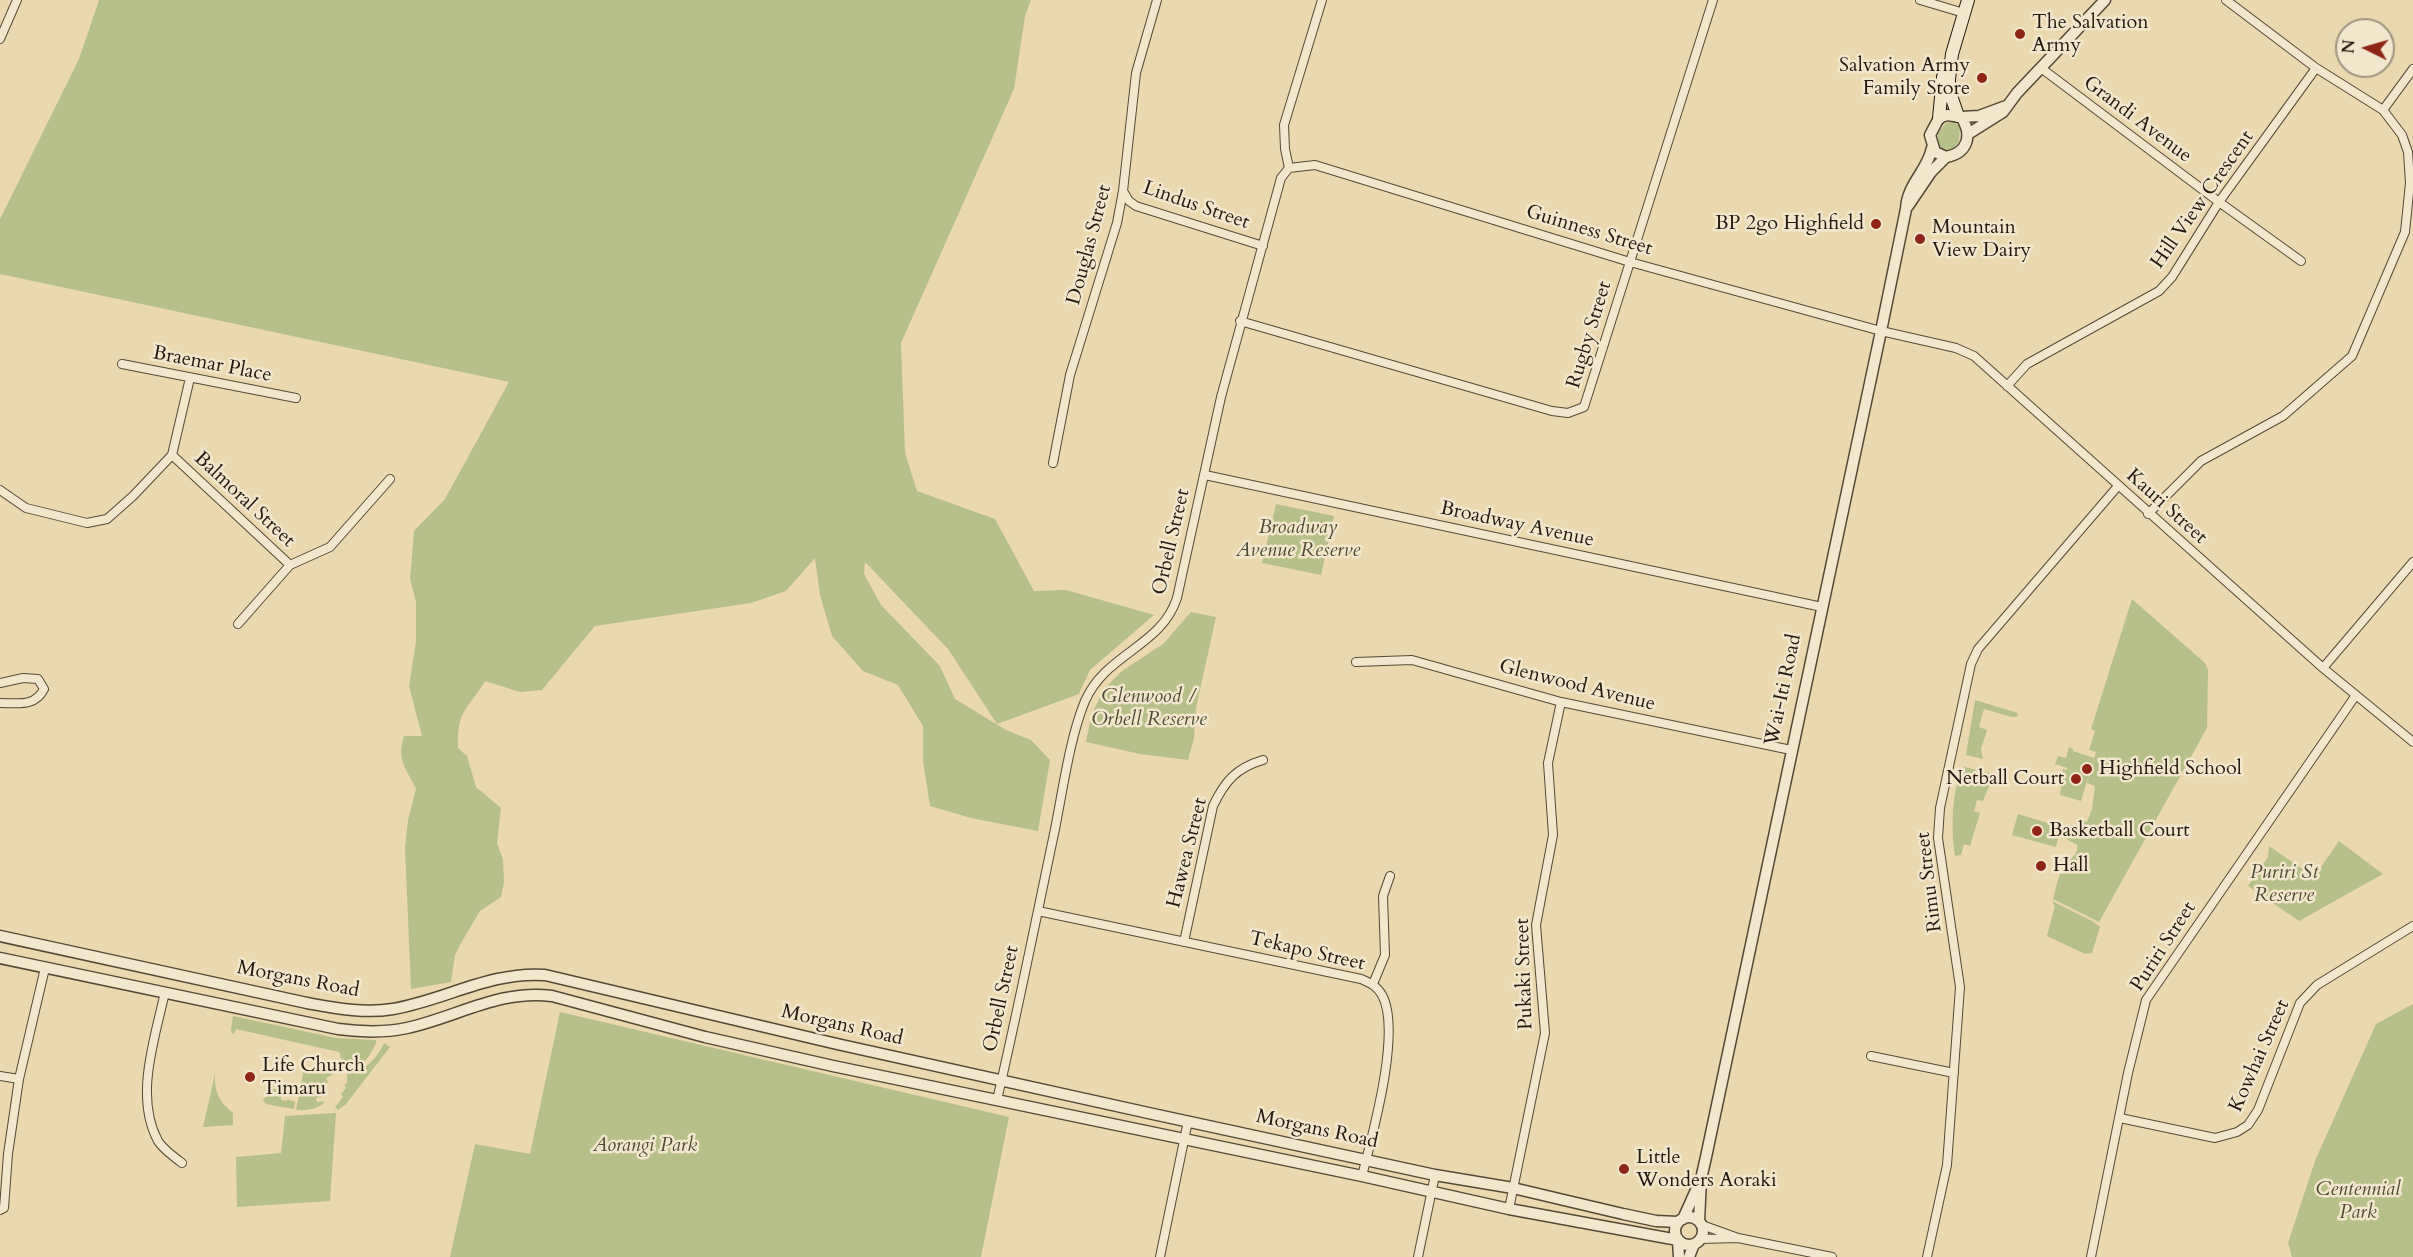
<!DOCTYPE html>
<style>
body{margin:0}
#map{position:relative;width:2413px;height:1257px;overflow:hidden;background:#ebd8b0;font-family:Cardo,serif}
canvas{display:block}
.north{position:absolute;left:2335px;top:18px;width:60px;height:60px;box-sizing:border-box;background:#f2e6cc;border:2px solid #9f9480;border-radius:50%;rotate:275deg;font-size:16px;font-weight:700;line-height:24px;text-align:center;color:#23190e}
.north::after{content:'';display:block;margin:auto;width:21px;height:27px;background:#8f2418;clip-path:polygon(50% 0,100% 100%,50% 72%,0 100%)}
</style>
<div id="map">
<canvas width="2413" height="1257"></canvas>
<div class="north">N</div>
</div>
<script>
const context = document.querySelector('canvas').getContext('2d');
context.lineJoin = 'round';
function fillPath(path, color) { context.fillStyle = color; context.fill(path, 'evenodd'); }
function strokePath(path, color, width, dash) { context.strokeStyle = color; context.lineWidth = width; context.lineCap = dash ? 'butt' : 'round'; context.setLineDash(dash || []); context.stroke(path); }
function drawText(font, color, halo, rows, align = 'center') {
  context.font = font + ' Cardo,serif'; context.lineWidth = 5; context.setLineDash([]); context.textBaseline = 'middle'; context.strokeStyle = halo; context.fillStyle = color; for (const [text, x, y, turn = 0] of rows) {
    context.save(); context.translate(x, y); context.rotate((+turn || 0) * Math.PI / 180); context.textAlign = isNaN(turn) ? turn : align; if (halo) context.strokeText(text, 0, 0); context.fillText(text, 0, 0); context.restore();
  }
}
const green = new Path2D(`
 M99,0H1031L1025,16L1014,89L901,343L905,453L917,491L995,519L1034,591L1066,590L1154,615L1090,670L1079,694L997,724L948,649L865,562L864,574L881,605L940,666L955,699L1006,730L1031,740L1050,760L1038,831L971,818L930,806L923,761V726L898,685L863,671L832,636L820,595L815,558L786,591L751,603L595,626L542,690L520,692L485,681C467,711 457,709 458,748L467,756L476,787L501,808L497,843L503,859L504,883L501,897L480,911L461,943L455,955L451,982L411,989L405,848L408,820L416,789C406,768 396,760 404,736H422L409,686L416,642V601L410,579L414,531L445,499L509,382L0,274V219L79,59Z
 M1954,122L1960,126L1959,141L1953,149L1943,150L1937,144L1938,133L1946,123Z
 M1276,504L1334,516L1321,575L1262,563Z
 M2132,599L2205,663L2208,670L2207,728L2099,922L2053,899C2056,889 2058,876 2063,867C2068,857 2079,858 2077,845L2066,839L2065,835L2079,838L2084,821L2087,822L2092,809L2095,786L2087,783L2096,752L2089,750L2095,731L2091,729Z
 M1191,612L1216,617L1196,708L1194,738L1188,760L1140,754L1086,742L1091,717L1103,690L1122,671L1163,644Z
 M1975,700L2018,713L2017,717H2012L1984,709L1979,727L1987,730L1981,749L1983,759L1966,755Z
 M2069,747L2073,749V751L2094,758L2081,801L2060,795L2061,787L2049,784L2051,777L2059,779L2063,769L2067,770V768L2055,764L2058,756L2066,758Z
 M1964,767L1990,773L1992,779L1983,801L1977,800L1974,811L1980,813L1970,846L1964,844L1961,855L1955,856C1951,832 1951,787 1964,767Z
 M2018,814L2061,827L2056,847L2012,835Z
 M2339,841L2383,874L2299,921L2248,886L2268,857L2269,846L2314,877Z
 M2052,901L2092,921L2100,927L2092,953L2085,954L2047,936L2055,906Z
 M2413,1004V1257H2292L2288,1243L2315,1161L2376,1024Z
 M560,1012L1009,1117L981,1257H450L475,1144L530,1154Z
 M233,1016L336,1038L376,1040V1043C369,1058 360,1073 342,1063L339,1052L236,1029L233,1035L231,1030Z
 M384,1043L390,1047L346,1104L338,1110L335,1107L343,1097L341,1094L346,1088L344,1085L347,1083V1074C365,1071 376,1060 384,1043Z
 M304,1069L334,1074L326,1078L328,1082L322,1088L321,1097L316,1098L317,1102L324,1101L323,1104C316,1109 305,1111 296,1110Z
 M215,1074C214,1091 219,1102 233,1113V1125L203,1127Z
 M273,1089L282,1090L281,1100L287,1101V1099L295,1102L294,1109L266,1104L263,1100Z
 M336,1113L330,1201L237,1207L236,1157L281,1153L285,1116Z`);
const minor = new Path2D(`
 M1920,0L1964,13
 M0,39L17,0
 M2041,68L2219,202L2301,261
 M2383,110L2413,69
 M1289,168L1315,165L1630,262L1881,331L1956,348L1974,356L2323,668L2413,742
 M1123,191L1129,201L1136,206L1263,246
 M1240,321L1552,411L1568,413L1584,407L1713,0
 M122,364L296,398
 M2007,386L2027,364L2159,291L2172,277L2219,202L2316,68
 M172,455L290,565L238,624
 M1053,463L1070,375L1117,223L1123,191L1136,73L1157,0
 M1205,475L1822,607
 M0,490L26,508L87,523L107,519L133,496L172,455L190,378
 M2148,514L2201,461L2283,416L2352,356L2405,232L2410,183L2408,152L2402,135L2383,110L2316,68L2226,0
 M290,565L330,547L390,479
 M1356,662L1412,660L1561,702L1791,750
 M2323,668L2413,562
 M0,683L23,678L38,679L44,689C35,707 18,703 0,703
 M1038,911L1361,979C1370,983 1377,986 1382,995C1402,1031 1372,1136 1362,1176
 M1184,942L1213,806C1225,781 1236,768 1263,760
 M1373,984L1385,955L1383,896L1390,876
 M165,992C155,1038 134,1097 158,1141C163,1149 174,1157 182,1163
 M1871,1056L1954,1073
 M0,1076L19,1079
 M997,1100C1018,1010 1036,919 1055,829C1063,789 1070,737 1085,701C1106,653 1161,647 1177,598L1221,397L1281,178L1289,168L1285,149L1284,125L1322,0
 M2120,1118L2215,1138L2237,1132L2248,1125L2258,1110L2300,1003L2317,985L2413,926
 M1509,1209L1545,1033L1536,925L1553,835L1548,763L1561,702
 M0,1210L4,1208L8,1154L19,1079L45,968
 M1738,1238L1832,1257
 M1701,1239L1738,1238L1702,1225
 M1160,1257L1188,1121
 M1418,1257L1435,1175
 M1927,1257L1947,1165L1960,987L1938,838L1940,808L1971,664L1978,649L2118,486
 M2091,1257L2128,1073L2146,1000L2356,695`);
const tertiary = new Path2D(`
 M1947,115L1961,117C1973,135 1968,153 1946,157L1935,152L1930,135L1939,118Z
 M1961,117L1979,116L2006,106
 M1968,134L2003,112L2017,93L2105,0
 M1908,206L1931,172L1946,157
 M0,936L307,1003C335,1008 364,1014 393,1009C445,1000 491,971 545,975L837,1044L1153,1114L1435,1175L1513,1188L1623,1214L1656,1221L1678,1222
 M0,958L338,1029C361,1032 384,1033 407,1028C457,1017 500,989 552,996L705,1037L833,1066L1362,1176L1509,1209L1678,1240L1679,1257
 M1675 1231a14 14 0 1 1 28 0a14 14 0 1 1-28 0Z
 M1683,1219L1701,1179L1706,1157L1881,331L1906,209C1907,184 1928,170 1932,148
 M1699,1221L1701,1179
 M1689,1257L1694,1244`);
const secondary = new Path2D(`
 M1958,116L1949,90V79L1952,54L1968,0
 M1939,118L1943,77`);
const markers = [
 [2020,34,6,"#8f2418"],
 [1982,78,6,"#8f2418"],
 [1876,224,6,"#8f2418"],
 [1920,239,6,"#8f2418"],
 [2087,769,6,"#8f2418"],
 [2076,779,6,"#8f2418"],
 [2037,831,6,"#8f2418"],
 [2041,866,6,"#8f2418"],
 [250,1077,6,"#8f2418"],
 [1624,1169,6,"#8f2418"]
];
const poiNames = [
 ["The Salvation",2032,23],
 ["Army",2032,46],
 ["Salvation Army",1970,66,"right"],
 ["Family Store",1970,89,"right"],
 ["BP 2go Highfield",1864,224,"right"],
 ["Mountain",1932,228],
 ["View Dairy",1932,251],
 ["Highfield School",2099,769],
 ["Netball Court",2064,779,"right"],
 ["Basketball Court",2049,831],
 ["Hall",2053,866],
 ["Life Church",262,1066],
 ["Timaru",262,1089],
 ["Little",1636,1158],
 ["Wonders Aoraki",1636,1181]
];
const streetNames = [
 ["Grandi Avenue",2137,120,37],
 ["Hill View Crescent",2203,200,-55],
 ["Lindus Street",1196,206,19],
 ["Guinness Street",1589,231,17],
 ["Douglas Street",1090,245,-75],
 ["Rugby Street",1590,335,-73],
 ["Braemar Place",212,365,11],
 ["Balmoral Street",244,500,43],
 ["Kauri Street",2166,507,42],
 ["Broadway Avenue",1517,525,12],
 ["Orbell Street",1172,542,-77],
 ["Glenwood Avenue",1577,686,14],
 ["Wai-Iti Road",1784,690,-78],
 ["Hawea Street",1188,853,-76],
 ["Rimu Street",1930,882,-97],
 ["Puriri Street",2164,947,-57],
 ["Tekapo Street",1307,952,13],
 ["Pukaki Street",1525,974,-92],
 ["Morgans Road",298,980,11],
 ["Orbell Street",1002,999,-78],
 ["Morgans Road",842,1026,13],
 ["Kowhai Street",2260,1056,-66],
 ["Morgans Road",1317,1130,12]
];
const parkNames = [
 ["Broadway",1298,528],
 ["Avenue Reserve",1298,551],
 ["Glenwood /",1149,697],
 ["Orbell Reserve",1149,720],
 ["Puriri St",2284,873],
 ["Reserve",2284,896],
 ["Aorangi Park",645,1146],
 ["Centennial",2358,1190],
 ["Park",2358,1213]
];
fillPath(green, '#b7bf8b');
strokePath(minor, '#554936', 10);
strokePath(tertiary, '#554936', 13);
strokePath(secondary, '#23190e', 14);
strokePath(minor, '#f2e6cc', 8);
strokePath(tertiary, '#f2e6cc', 10);
strokePath(secondary, '#f2e6cc', 12);
for (const [x, y, r, color] of markers) { const dot = new Path2D(); dot.arc(x, y, r, 0, 2 * Math.PI); context.fillStyle = color; context.fill(dot); strokePath(dot, '#f2e6cc', 2); }
drawText('20px', '#23190e', '#f2e6cc', poiNames, 'left');
drawText('20px', '#23190e', '#f2e6cc', streetNames);
drawText('italic 20px', '#4f4b34', '#f2e6cc', parkNames);
</script>
